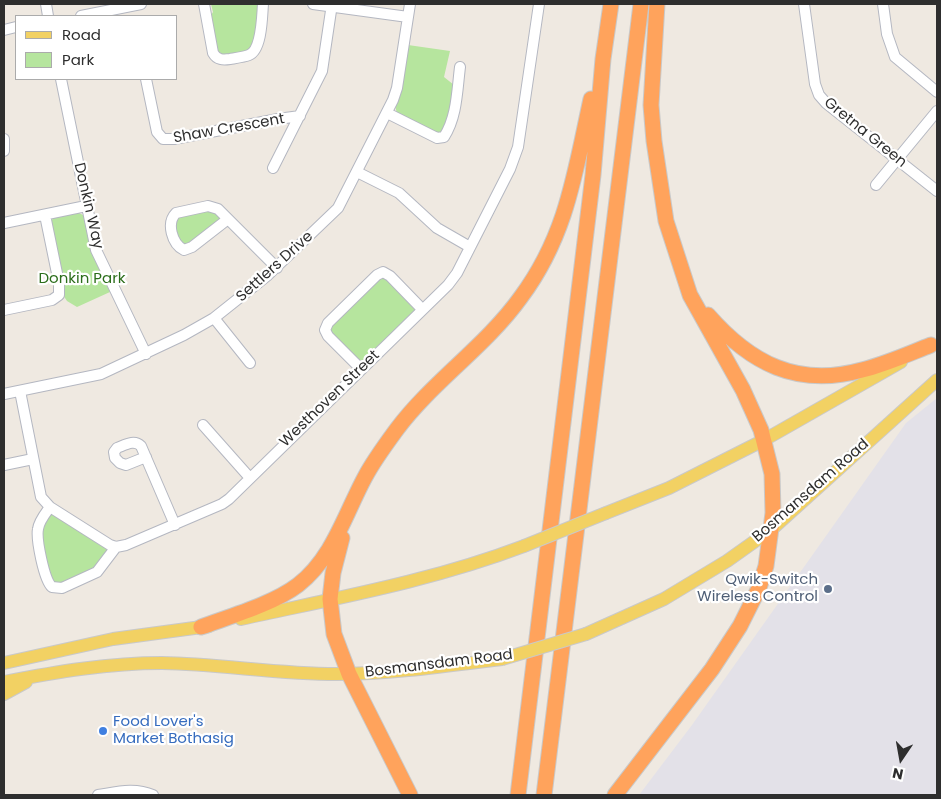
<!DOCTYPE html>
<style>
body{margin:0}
#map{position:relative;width:941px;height:799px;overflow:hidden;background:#efe9e1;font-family:Poppins,sans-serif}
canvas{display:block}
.frame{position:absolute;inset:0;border:5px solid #2e2e2e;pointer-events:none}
.legend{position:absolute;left:15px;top:15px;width:162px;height:65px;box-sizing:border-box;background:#fff;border:1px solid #ababab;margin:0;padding:6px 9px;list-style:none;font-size:15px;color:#2e2e2e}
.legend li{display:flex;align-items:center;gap:10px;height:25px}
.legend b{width:25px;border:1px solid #ababab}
.north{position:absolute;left:876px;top:734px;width:50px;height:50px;-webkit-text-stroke:4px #fff;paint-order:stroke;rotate:192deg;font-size:14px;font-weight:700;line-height:20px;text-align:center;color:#2e2e2e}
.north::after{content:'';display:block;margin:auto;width:18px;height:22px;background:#2e2e2e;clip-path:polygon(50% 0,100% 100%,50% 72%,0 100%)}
</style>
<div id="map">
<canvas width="941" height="799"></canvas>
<div class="frame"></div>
<ul class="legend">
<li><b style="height:6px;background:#f2d163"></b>Road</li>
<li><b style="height:14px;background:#b6e59e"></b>Park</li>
</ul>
<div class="north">N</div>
</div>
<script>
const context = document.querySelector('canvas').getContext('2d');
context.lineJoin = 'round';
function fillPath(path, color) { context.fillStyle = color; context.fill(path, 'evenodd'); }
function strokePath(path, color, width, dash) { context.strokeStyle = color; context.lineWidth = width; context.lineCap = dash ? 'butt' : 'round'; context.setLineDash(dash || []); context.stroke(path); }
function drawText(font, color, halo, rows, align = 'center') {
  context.font = font + ' Poppins,sans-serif'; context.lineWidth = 4.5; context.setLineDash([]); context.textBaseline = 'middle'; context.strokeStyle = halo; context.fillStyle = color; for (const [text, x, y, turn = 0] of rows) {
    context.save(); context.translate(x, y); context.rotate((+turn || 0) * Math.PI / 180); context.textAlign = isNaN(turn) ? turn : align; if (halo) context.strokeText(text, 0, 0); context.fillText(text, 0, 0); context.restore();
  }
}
const industrial = new Path2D(`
 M937,398V795H639L692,725L906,423Z`);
const green = new Path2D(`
 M211,4H258L255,46L249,52L217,56L209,19L213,12Z
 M408,45L450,51L444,77L454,85L452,108L443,132L438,135L397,114L395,105Z
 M209,208L220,216L219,222L189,245H184L174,232L176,216Z
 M77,212L83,215L85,218L92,250L110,292L77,307L67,301L63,295L51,222L53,218Z
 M386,277L414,306V312L364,360L359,361L331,335L329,329L377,278Z
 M49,515H55L106,548L107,551L94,570L60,584L50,581L40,532Z`);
const minor = new Path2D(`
 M46,4L48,16
 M204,4L213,53C217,60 223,60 230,59C236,58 244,57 249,55C262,50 262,16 263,4
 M313,4L408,17
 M804,4L815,84L819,95L826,103L937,191
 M883,4L887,34L895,57L937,92
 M81,16L141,4
 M4,30L16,27
 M61,79L96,250L146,354
 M146,79L157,132L163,139H174L278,119L300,116
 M387,113L437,138L444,137C457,117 457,91 460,67
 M4,139V151
 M273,168L322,71L332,4
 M357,172L399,193L437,228L470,247
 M876,185L937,111
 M228,219L192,247L184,250C172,244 166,223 176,213L208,206L218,209L277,268
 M4,223L86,206
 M4,310L52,300L59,295V283L45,215
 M214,318L250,363
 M361,369L328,336L325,330L328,323L377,275L383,272L390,276L422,309
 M20,391L41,497L50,507L110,545L116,547L126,545L222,504L229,499L448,285L457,273L510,169L518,147L539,4
 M4,394L101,374L184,335L214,318L268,275L338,208L393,100L397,88L410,4
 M203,425L250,478
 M146,457L126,465L120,463L115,458L114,452L117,448C125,445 134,439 141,446L175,525
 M4,465L33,459
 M50,507C45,514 39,521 38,529C36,539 44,580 52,587L62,588L97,572L116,547
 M98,795C117,792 134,787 153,795`);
const major = new Path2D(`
 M606,513L669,488L764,440L901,362
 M241,619C336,598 432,581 524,546
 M586,634L664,599L727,561L772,529L937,380
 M4,663L113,639L209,626
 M4,682C56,672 108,663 162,663C220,664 278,674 336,674C391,674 446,666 502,659
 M4,694L26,682`);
const highway = new Path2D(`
 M708,315C750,363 797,388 862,370C886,364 908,354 931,345
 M342,538L333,573L330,599L334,634L349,674L410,795
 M201,627C231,616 273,604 298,585C333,558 345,514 365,477C374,460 386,444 397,429C433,381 486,346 521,297C567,235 575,172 591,99
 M518,795L593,175L603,59L611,4
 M544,795L641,4
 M615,795L712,669L740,626L759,588L766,566L773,513L772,474L761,430L743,390L690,295L666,221L654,141L651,105L657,4`);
const majorBridge = new Path2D(`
 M524,546L606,513
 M502,659L586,634`);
const markers = [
 [828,589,5,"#5c6f8a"],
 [103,731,5,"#3f7fe0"]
];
const streetNames = [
 ["Shaw Crescent",229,129,-10],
 ["Gretna Green",865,133,39],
 ["Donkin Way",88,206,77],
 ["Settlers Drive",275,267,-42],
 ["Westhoven Street",330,399,-44],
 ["Bosmansdam Road",811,491,-41],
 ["Bosmansdam Road",439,664,-7]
];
const parkNames = [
 ["Donkin Park",82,279]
];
const serviceNames = [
 ["Qwik-Switch",818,580],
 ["Wireless Control",818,597]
];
const shopNames = [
 ["Food Lover's",113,722],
 ["Market Bothasig",113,739]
];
fillPath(industrial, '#e3e1e8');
fillPath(green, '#b6e59e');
strokePath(minor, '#b4b7c1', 12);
strokePath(major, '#c9c9c9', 14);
strokePath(highway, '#c9c9c9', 17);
strokePath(minor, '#fff', 10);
strokePath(major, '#f2d163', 12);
strokePath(highway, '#ffa35c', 15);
strokePath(majorBridge, '#c9c9c9', 14, []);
strokePath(majorBridge, '#f2d163', 12);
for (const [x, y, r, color] of markers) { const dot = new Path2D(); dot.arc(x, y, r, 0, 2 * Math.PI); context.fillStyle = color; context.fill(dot); strokePath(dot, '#fff', 2); }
drawText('15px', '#2e2e2e', '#fff', streetNames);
drawText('15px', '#2c6e1b', '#fff', parkNames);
drawText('15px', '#4e5e75', '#fff', serviceNames, 'right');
drawText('15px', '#366cbe', '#fff', shopNames, 'left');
</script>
